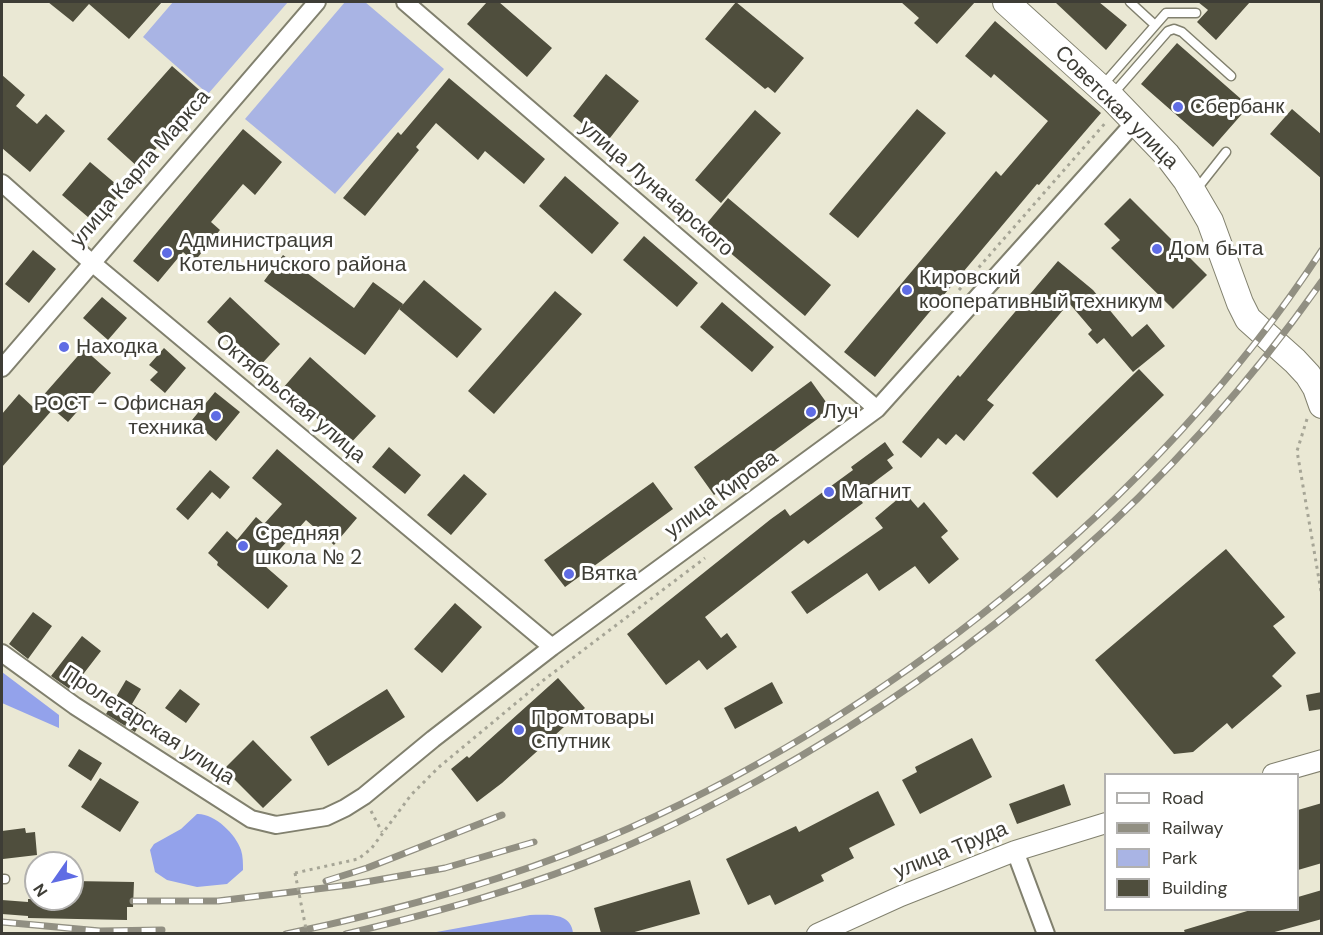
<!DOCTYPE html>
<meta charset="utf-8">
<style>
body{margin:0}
#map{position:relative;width:1323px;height:935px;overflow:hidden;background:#eae8d4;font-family:"DM Sans",sans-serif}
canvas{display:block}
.frame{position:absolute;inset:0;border:3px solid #3e3d36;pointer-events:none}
.legend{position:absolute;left:1104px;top:773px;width:195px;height:138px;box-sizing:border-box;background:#fff;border:2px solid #b2b1af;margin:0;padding:8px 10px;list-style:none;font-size:18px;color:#3e3d36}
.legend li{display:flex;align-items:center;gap:12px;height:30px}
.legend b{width:30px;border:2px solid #b2b1af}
.north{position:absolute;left:24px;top:851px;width:60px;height:60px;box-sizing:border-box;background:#fff;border:2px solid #b2b1af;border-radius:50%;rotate:236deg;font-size:16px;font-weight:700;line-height:24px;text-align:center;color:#3e3d36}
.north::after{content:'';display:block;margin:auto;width:21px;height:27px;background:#5f6ce4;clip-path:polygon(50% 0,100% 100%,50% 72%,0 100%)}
</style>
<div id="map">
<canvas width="1323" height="935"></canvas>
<div class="frame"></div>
<ul class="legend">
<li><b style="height:8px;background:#fff"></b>Road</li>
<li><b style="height:8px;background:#918f82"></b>Railway</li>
<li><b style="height:16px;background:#a9b4e4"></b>Park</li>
<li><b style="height:16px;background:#4f4e3d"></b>Building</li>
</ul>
<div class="north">N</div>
</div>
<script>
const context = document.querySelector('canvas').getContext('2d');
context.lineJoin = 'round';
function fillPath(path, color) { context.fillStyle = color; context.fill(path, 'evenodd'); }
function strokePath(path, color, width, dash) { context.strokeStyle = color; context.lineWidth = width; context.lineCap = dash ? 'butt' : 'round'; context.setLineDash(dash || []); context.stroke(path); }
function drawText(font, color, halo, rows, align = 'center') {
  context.font = font + ' "DM Sans",sans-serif'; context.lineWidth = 6; context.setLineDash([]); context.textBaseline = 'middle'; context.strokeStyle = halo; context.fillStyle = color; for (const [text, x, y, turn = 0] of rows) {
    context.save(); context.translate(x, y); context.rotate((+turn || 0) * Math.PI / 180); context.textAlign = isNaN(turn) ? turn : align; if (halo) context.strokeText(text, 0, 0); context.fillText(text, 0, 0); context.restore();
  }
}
const green = new Path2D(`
 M173,2H288L208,94L143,37Z
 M345,2H365L444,69L335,194L245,119Z`);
const forest = new Path2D(`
 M2,672L59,715V728L2,703Z
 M197,814C214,813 236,834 241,850C243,856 243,864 243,870L227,884L197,887L167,880L155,872L150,850L154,844L181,829Z
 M530,915C547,915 571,912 573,933H431Z`);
const building = new Path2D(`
 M48,2H162L129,39L89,4L73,22Z
 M487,2H499L552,48L527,77L467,24Z
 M736,2L804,58L775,93L768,87L765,89L705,39Z
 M901,2H975L937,44L914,23L919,18Z
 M1055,2H1099L1127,25L1106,50Z
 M1198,2H1250L1216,40L1197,22L1208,10Z
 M995,21L1101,113L1039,185L1037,184L875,377L844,352L996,171L1001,176L1048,121L994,74L991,78L965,56Z
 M1177,43L1249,106L1213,147L1141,84Z
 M172,66L204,94L139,168L107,139Z
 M606,74L639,101L606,143L573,116Z
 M2,75L25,95L16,106L37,124L46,114L65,131L30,172L2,148Z
 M449,78L545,159L524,184L485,151L478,160L436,123L416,147L419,150L365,216L343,198L398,132L401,135Z
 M917,109L946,133L858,238L829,214Z
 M1292,109L1322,135V179L1270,134Z
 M755,110L781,133L721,203L695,180Z
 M243,129L282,162L255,195L243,184L211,222L220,230L194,262L183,252L158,282L133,261Z
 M90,162L123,190L95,223L62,195Z
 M565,176L619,223L592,254L539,206Z
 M728,198L831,285L805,316L702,229Z
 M1130,198L1207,275L1173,309L1111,248L1120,240L1104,224Z
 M644,236L698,283L677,307L623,260Z
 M33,250L56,269L29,303L5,284Z
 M283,255L354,308L373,282L403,304L365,355L264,281Z
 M1058,261L1093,290L1132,337L1147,324L1165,346L1133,372L1104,338L1097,344L1088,334L1092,330L1069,303L987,400L994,405L964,441L956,434L946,445L938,438L921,458L902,442L958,375L960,377Z
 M424,280L482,329L457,358L399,309Z
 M555,291L582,314L494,414L468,391Z
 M102,297L127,318L108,340L83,318Z
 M230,297L280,344L257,369L207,322Z
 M722,302L774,347L752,372L700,327Z
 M164,348L186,368L165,393L150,380L158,372L149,365Z
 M84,349L111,373L68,422L53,409L2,467V414L19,394L33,407Z
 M310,357L376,416L348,446L283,388Z
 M1139,369L1164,395L1057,498L1032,473Z
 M811,381L831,409L714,495L694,467Z
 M215,392L240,412L216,441L192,420Z
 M885,442L894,455L887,460L893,468L857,495L863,503L808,544L804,540L705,617L721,638L727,633L737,647L707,670L699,660L666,685L627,634L771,519L785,509L790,516L853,470L851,467Z
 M389,447L421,475L405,494L372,467Z
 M277,449L357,518L334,545L306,520L265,566L288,586L268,609L217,565L218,562L208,553L227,531L237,540L256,517L264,524L282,504L252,478Z
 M210,470L230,487L220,499L212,492L188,520L176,509Z
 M464,474L487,494L451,535L427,515Z
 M653,482L673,509L565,587L544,560Z
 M905,493L918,508L924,502L948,531L941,537L959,559L929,584L915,566L879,591L867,573L807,614L791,592L883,528L875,518Z
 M1226,549L1285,617L1273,626L1296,653L1272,676L1282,686L1232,729L1227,723L1193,752L1174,754L1095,660Z
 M455,603L482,627L442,673L414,649Z
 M33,612L52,626L28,659L9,644Z
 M82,636L101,651L71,690L51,676Z
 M558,678L585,708L502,783L477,802L451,769L467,756L469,758Z
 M126,680L141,689L132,704L146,713L135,732L106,714Z
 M772,682L783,703L735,729L724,708Z
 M180,689L200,704L186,723L165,708Z
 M387,689L405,717L328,766L310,737Z
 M1322,692V709L1309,711L1306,695Z
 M972,738L992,777L920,814L902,780L917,772L915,767Z
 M253,740L292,780L263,808L224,769Z
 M79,749L102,763L91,781L68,766Z
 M100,778L139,802L120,832L81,807Z
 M1064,784L1071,805L1017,824L1009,804Z
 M878,791L895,825L849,848L854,858L821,875L824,881L775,905L770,895L748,905L726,859L796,826L799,832Z
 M1322,803V863L1298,870V810Z
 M25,828L26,833L35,832L37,855L3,859L2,831Z
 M690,880L700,914L631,933H601L594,908Z
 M72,881L134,882L133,907H127V920L28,918V916L2,914V900L28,902V899H72Z
 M1322,890V919L1271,933H1185L1184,930L1254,909H1298V897Z`);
const path = new Path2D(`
 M959,290L1107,121
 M1307,419L1297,451L1322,597
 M371,811L382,832
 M295,873L358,859L371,849L411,795L439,767L545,679L705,558`);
const service = new Path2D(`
 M1130,2L1155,25
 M1103,85L1166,13H1196
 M1113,94L1168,31L1174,29L1182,32L1231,76
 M1196,190L1226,152
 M2,879H5`);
const minor = new Path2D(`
 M405,2L877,409
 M2,183L91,262L552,647
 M2,368L317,2
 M2,653L75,706L251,819L276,825L326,817L345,808L364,796L433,739L552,647L877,409L1135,122
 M1015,851L1046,934`);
const tertiary = new Path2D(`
 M1273,774L1322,760
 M817,934L901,896L1015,851L1106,823`);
const primary = new Path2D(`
 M1006,2L1114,100L1167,155L1186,180L1210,221L1240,303L1248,319L1295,361L1308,375L1316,388L1322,405`);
const rail = new Path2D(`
 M326,881L367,868L502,815
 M133,901H218L349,885L445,868L534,842
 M2,922L100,931L162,930
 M286,934C395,911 501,882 604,839C882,722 1157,503 1322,250
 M346,934C438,912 529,887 617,850C665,830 711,806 757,781C979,659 1176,489 1322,281`);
const pathBridge = new Path2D(`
 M295,873L307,934`);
const markers = [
 [1178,107,6,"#5f6ce4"],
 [1157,249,6,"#5f6ce4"],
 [167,253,6,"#5f6ce4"],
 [907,290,6,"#5f6ce4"],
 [64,347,6,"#5f6ce4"],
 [811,412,6,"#5f6ce4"],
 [216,416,6,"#5f6ce4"],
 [829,492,6,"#5f6ce4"],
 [243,546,6,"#5f6ce4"],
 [569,574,6,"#5f6ce4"],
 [519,730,6,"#5f6ce4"]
];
const poiNames = [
 ["Сбербанк",1190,107],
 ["Администрация",179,241],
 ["Котельничского района",179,265],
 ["Дом быта",1169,249],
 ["Кировский",919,278],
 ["кооперативный техникум",919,302],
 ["Находка",76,347],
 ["РОСТ - Офисная",204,404,"right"],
 ["техника",204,428,"right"],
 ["Луч",823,412],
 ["Магнит",841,492],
 ["Средняя",255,534],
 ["школа № 2",255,558],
 ["Вятка",581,574],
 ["Промтовары",531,718],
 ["Спутник",531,742]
];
const streetNames = [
 ["Советская улица",1116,108,45],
 ["улица Карла Маркса",141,169,-49],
 ["улица Луначарского",656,189,41],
 ["Октябрьская улица",290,399,40],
 ["улица Кирова",722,495,-36],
 ["Пролетарская улица",148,726,33],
 ["улица Труда",951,851,-22]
];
fillPath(green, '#a9b4e4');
fillPath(forest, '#93a2eb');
fillPath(building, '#4f4e3d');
strokePath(service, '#81806e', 11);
strokePath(minor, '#81806e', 20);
strokePath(tertiary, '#81806e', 22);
strokePath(primary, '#81806e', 28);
strokePath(path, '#a6a596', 3, [3, 4.5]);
strokePath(service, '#fff', 8);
strokePath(minor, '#fff', 16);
strokePath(tertiary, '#fff', 20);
strokePath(primary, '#fff', 26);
strokePath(rail, '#918f82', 7);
strokePath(rail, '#fff', 4.5, [14]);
strokePath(pathBridge, '#a6a596', 3, [3, 4.5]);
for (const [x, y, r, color] of markers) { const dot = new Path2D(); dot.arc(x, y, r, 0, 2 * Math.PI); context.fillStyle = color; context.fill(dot); strokePath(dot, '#fff', 2); }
drawText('21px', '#3e3d36', '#fff', poiNames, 'left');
drawText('21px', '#3e3d36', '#fff', streetNames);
</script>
